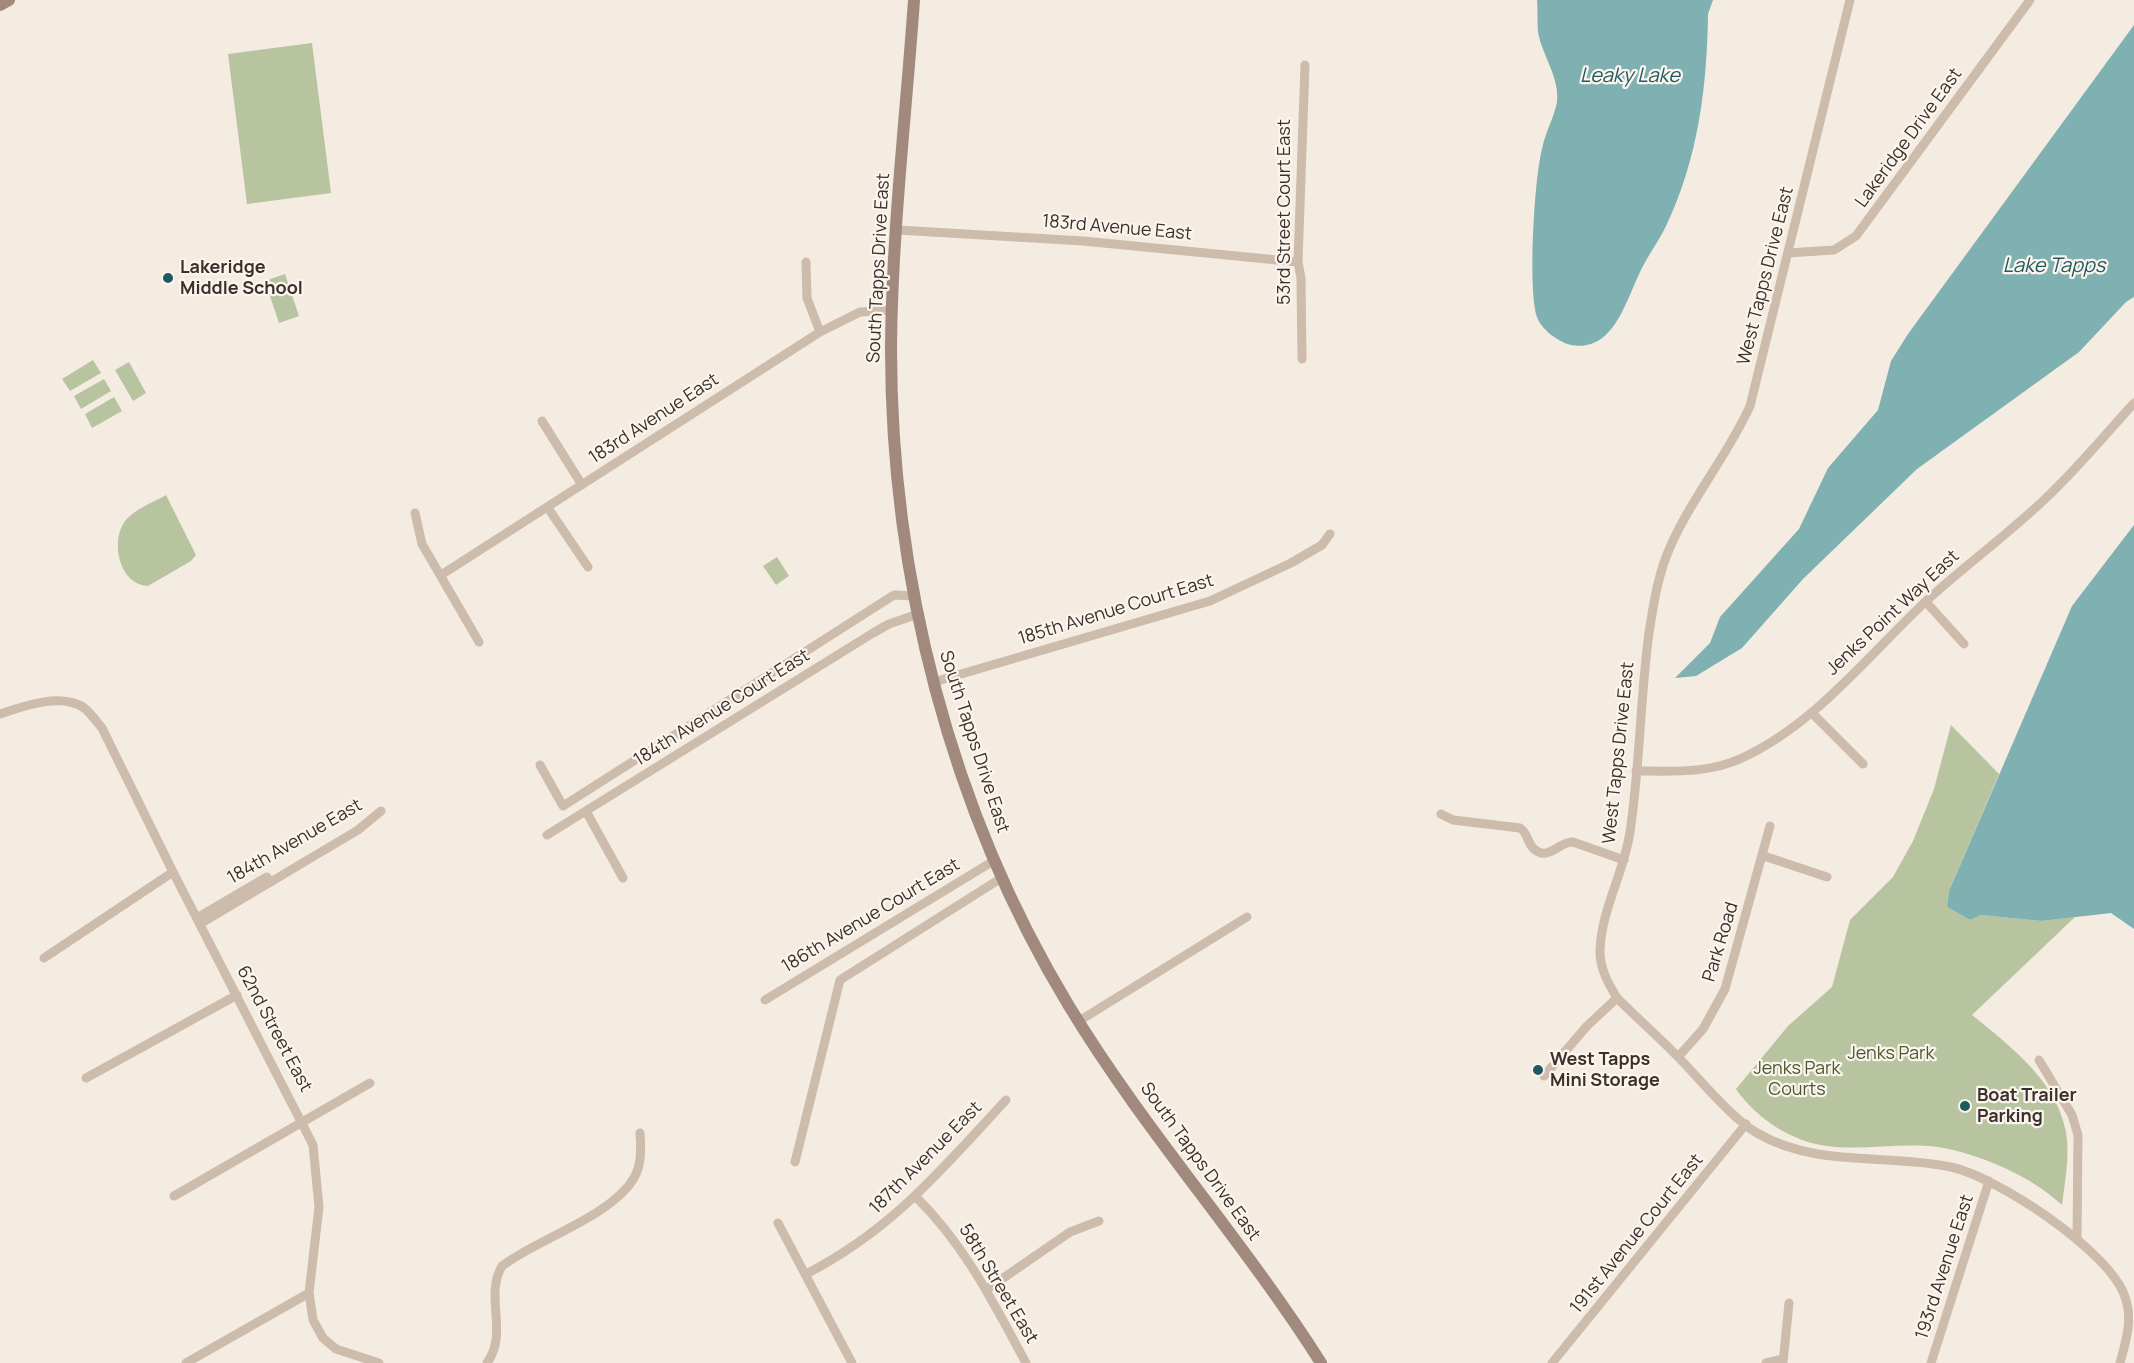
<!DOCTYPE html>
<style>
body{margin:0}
canvas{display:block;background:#f4ebe1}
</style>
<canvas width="2134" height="1363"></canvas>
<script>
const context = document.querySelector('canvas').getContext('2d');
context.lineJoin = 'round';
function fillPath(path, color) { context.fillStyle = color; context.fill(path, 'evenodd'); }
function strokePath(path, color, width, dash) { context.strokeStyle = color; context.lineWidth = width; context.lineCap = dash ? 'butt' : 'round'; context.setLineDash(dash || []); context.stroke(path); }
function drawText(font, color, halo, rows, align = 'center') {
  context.font = font + ' Manrope,sans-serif'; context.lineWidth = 4.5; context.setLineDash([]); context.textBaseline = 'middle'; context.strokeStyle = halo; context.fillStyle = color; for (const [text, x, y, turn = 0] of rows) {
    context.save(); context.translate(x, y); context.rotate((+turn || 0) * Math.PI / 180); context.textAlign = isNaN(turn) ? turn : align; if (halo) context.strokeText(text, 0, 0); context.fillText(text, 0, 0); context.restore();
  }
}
const green = new Path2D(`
 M312,43L331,193L247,204L228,54Z
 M285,274L299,316L279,323L265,281Z
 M93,360L101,373L70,391L62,379Z
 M129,362L146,393L133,401L115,370Z
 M104,379L111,391L81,409L74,396Z
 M114,397L122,411L92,428L85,414Z
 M166,495L196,555L191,561L148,586C119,585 110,541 125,521C135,509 152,503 166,495Z
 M777,557L789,576L776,585L763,566Z
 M1951,725L1999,774L1949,891L1947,907L1970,920L1981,915L2041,921L2075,917L1972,1015C2010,1046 2056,1080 2066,1132C2070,1156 2065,1181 2062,1205C2031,1176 1980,1154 1938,1147C1901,1142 1863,1151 1827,1146C1792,1142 1756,1118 1736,1089L1788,1026L1832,987L1850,920L1893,877L1913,841L1934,789Z`);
const water = new Path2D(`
 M1537,0H1713L1708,14C1707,88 1698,159 1666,226C1659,241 1648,255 1641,270C1626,300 1614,353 1571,345C1558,342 1541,329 1537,317C1528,289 1534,180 1542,149C1545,133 1554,118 1557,102C1560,78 1542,55 1538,32C1537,22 1538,10 1537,0Z
 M2134,25V297L2126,302L2079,352L1917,469L1803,579L1742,648L1696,676L1675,678L1710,643L1720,617L1799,529L1828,468L1878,410L1891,361L1908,334Z
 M2134,525V929L2111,913L2041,921L1981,915L1970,920L1947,907L1949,891L2072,606Z`);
const street = new Path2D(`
 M1850,0L1750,406C1726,459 1687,503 1666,557C1657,581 1653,607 1649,633C1640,699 1640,766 1630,832C1624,873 1601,910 1600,951C1600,969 1608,983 1617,998C1638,1019 1661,1039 1682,1061C1702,1082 1733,1119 1757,1133C1817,1168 1886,1153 1951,1167C1997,1177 2110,1251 2125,1297C2133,1319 2126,1341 2120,1363
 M898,230L1083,241L1298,262
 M1788,253L1834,250L1856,236L2030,0
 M806,262L807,298L820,332
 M1302,359L1301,278L1298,262L1305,65
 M542,421L582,485
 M548,508L588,567
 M415,513L422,544L479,642
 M441,575L820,332L860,312L892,310
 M1926,602L1964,644
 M934,682L1210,601L1291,563L1322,545L1330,534
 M1812,713L1863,764
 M0,714C24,706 59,693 83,707C90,712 96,721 102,728L173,872L313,1145L319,1207L309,1293L313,1320L323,1338L336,1349L379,1363
 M540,765L563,806L894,595L914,596
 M1636,771C1672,771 1708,774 1742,758C1814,725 1867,657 1924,603C1963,567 2006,536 2045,499C2076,470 2105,435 2134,403
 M587,813L623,878
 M1441,814L1453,820L1520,828C1528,833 1527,842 1533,848C1548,863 1559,841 1573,842L1624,860
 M547,835L873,633L889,624L918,614
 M1764,856L1827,877
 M197,918L267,877
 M200,924L358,830L381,811
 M44,958L173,872
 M765,1000L995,860
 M1079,1021L1247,917
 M1678,1057L1703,1029L1725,989L1770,826
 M2039,1060L2072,1115L2078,1135L2077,1240
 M1544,1076L1587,1026L1617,998
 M86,1078L237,995
 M795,1162L840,980L1003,877
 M174,1196L370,1083
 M916,1197C965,1245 994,1304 1026,1363
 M778,1223L852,1363
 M806,1274C892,1230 941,1170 1006,1100
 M986,1290L1070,1232L1099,1221
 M186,1363L309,1293
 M487,1363C509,1333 484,1296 502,1266C537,1239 612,1216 634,1178C642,1164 641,1148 640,1133
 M1552,1363L1746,1124
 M1766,1363L1783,1359
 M1783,1363L1789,1303
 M1931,1363L1989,1181`);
const secondary = new Path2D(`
 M914,0C906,115 892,232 891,348C891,576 950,810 1069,1006C1144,1130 1243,1240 1321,1363
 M0,5L9,0`);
const markers = [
 [168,278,6,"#1f5a5e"],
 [1538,1070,6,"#1f5a5e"],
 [1965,1106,6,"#1f5a5e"]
];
const streetNames = [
 ["Lakeridge Drive East",1909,138,-54],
 ["53rd Street Court East",1285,212,-90],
 ["183rd Avenue East",1117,228,5],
 ["South Tapps Drive East",879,268,-87],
 ["West Tapps Drive East",1766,276,-76],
 ["183rd Avenue East",654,419,-33],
 ["185th Avenue Court East",1116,610,-17],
 ["Jenks Point Way East",1893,613,-43],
 ["184th Avenue Court East",722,708,-32],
 ["South Tapps Drive East",974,742,72],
 ["West Tapps Drive East",1619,753,-84],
 ["184th Avenue East",295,842,-30],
 ["186th Avenue Court East",871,916,-31],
 ["Park Road",1721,942,-73],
 ["62nd Street East",274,1029,62],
 ["187th Avenue East",926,1158,-45],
 ["South Tapps Drive East",1200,1162,54],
 ["191st Avenue Court East",1637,1234,-51],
 ["193rd Avenue East",1945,1267,-72],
 ["58th Street East",998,1284,59]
];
const poiNames = [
 ["Lakeridge",180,268],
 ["Middle School",180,289],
 ["West Tapps",1550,1060],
 ["Mini Storage",1550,1081],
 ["Boat Trailer",1977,1096],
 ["Parking",1977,1117]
];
const parkNames = [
 ["Jenks Park",1891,1054],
 ["Jenks Park",1797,1069],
 ["Courts",1797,1090]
];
const waterNames = [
 ["Leaky Lake",1630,76],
 ["Lake Tapps",2054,266]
];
fillPath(green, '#b8c4a0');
fillPath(water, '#7fb0b2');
strokePath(street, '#cdbbac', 9);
strokePath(secondary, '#a18a7d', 12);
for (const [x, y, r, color] of markers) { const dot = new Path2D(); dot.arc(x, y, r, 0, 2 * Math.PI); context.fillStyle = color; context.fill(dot); strokePath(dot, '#fbf5ee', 2); }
drawText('18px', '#3b302b', '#fbf5ee', streetNames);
drawText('bold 18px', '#3b302b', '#fbf5ee', poiNames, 'left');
drawText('18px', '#4a5a2e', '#fbf5ee', parkNames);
drawText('italic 20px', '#1f5a5e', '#fbf5ee', waterNames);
</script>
